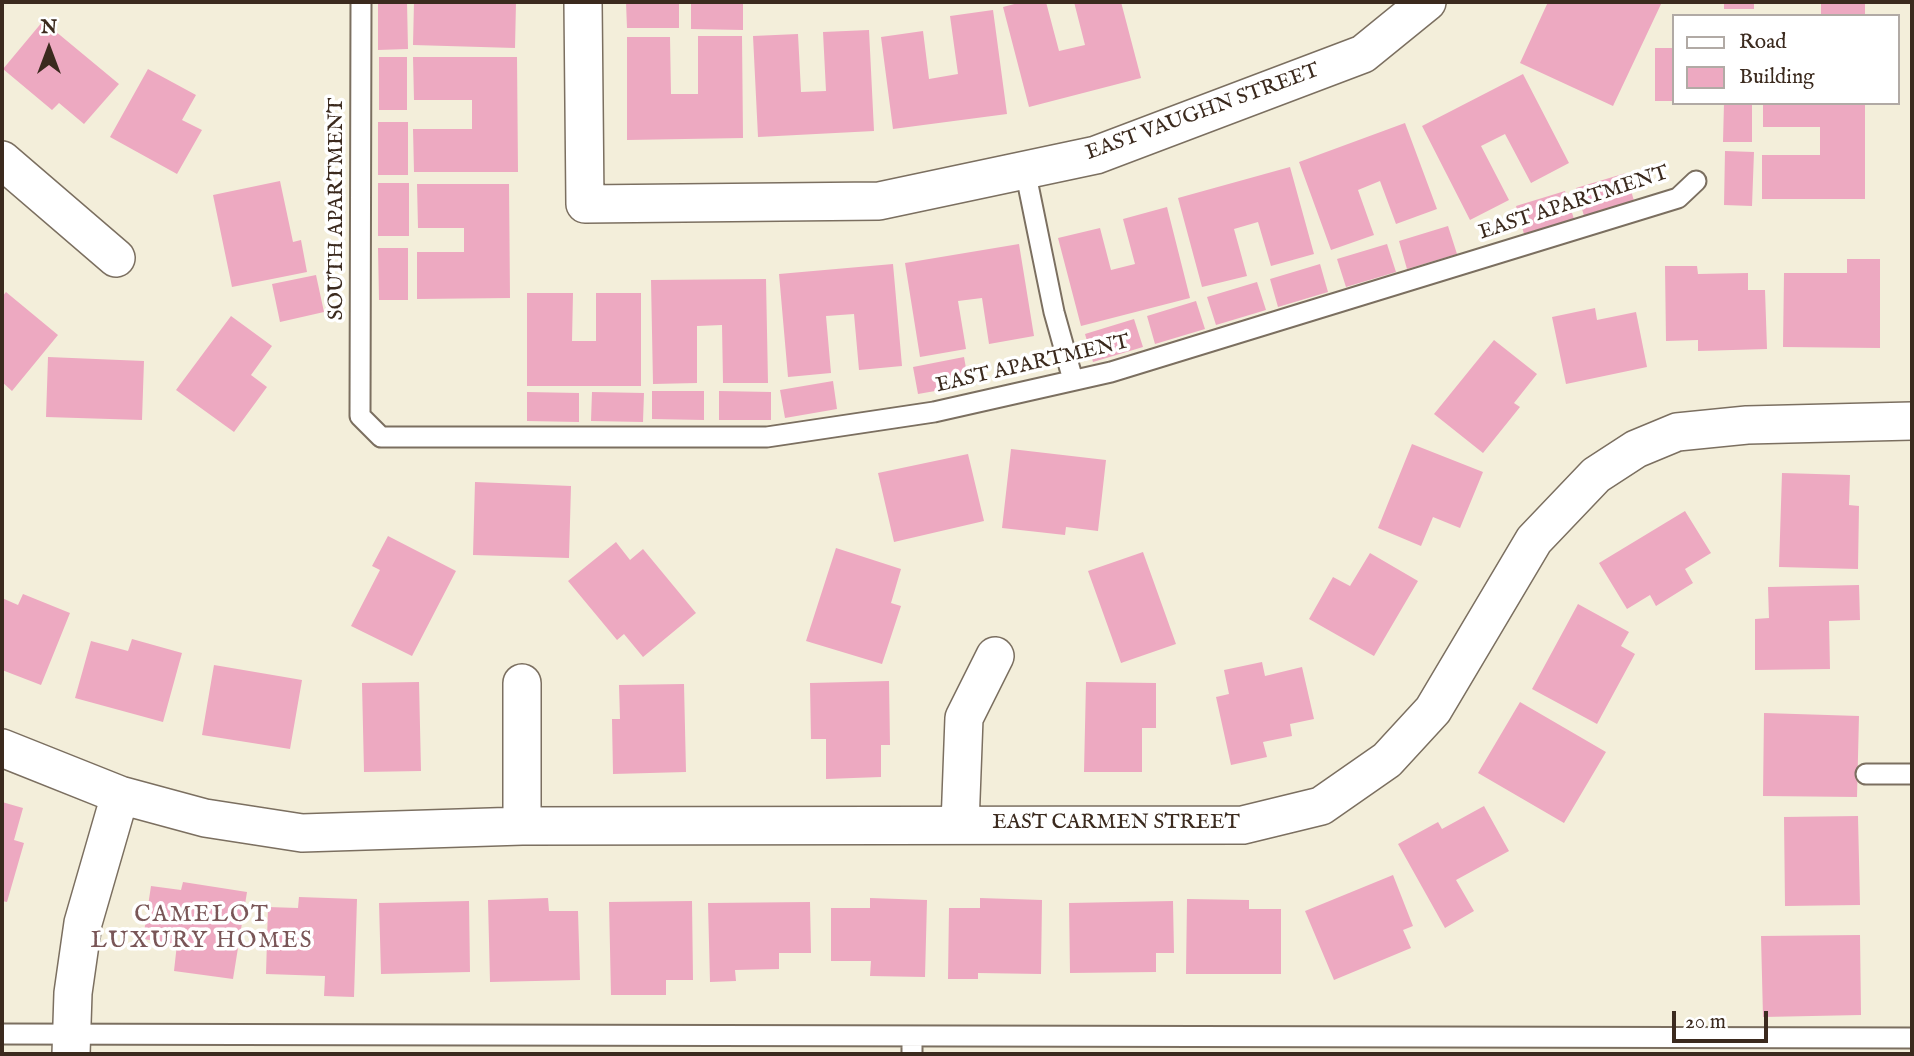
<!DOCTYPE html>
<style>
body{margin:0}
#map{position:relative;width:1914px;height:1056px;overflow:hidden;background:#f3eeda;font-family:"IM FELL English",serif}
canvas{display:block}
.frame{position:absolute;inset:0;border:4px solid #3b2a1e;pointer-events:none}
.legend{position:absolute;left:1672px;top:14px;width:228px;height:91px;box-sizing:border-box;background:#fff;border:2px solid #b1aaa5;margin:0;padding:9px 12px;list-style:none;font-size:21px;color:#3b2a1e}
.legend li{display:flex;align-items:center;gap:14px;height:35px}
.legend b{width:35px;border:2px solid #b1aaa5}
.north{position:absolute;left:14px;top:14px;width:70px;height:70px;-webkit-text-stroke:5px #fff;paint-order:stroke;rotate:0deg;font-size:19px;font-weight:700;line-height:28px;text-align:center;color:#3b2a1e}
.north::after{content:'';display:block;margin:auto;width:24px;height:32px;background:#3b2a1e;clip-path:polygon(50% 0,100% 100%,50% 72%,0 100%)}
.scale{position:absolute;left:1672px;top:1011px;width:96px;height:32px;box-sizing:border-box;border:4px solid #3b2a1e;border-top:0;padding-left:9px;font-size:21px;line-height:24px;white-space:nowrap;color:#3b2a1e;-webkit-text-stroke:5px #fff;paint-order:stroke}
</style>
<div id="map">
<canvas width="1914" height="1056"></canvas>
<div class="frame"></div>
<ul class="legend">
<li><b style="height:9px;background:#fff"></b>Road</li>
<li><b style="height:19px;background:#eda9c1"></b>Building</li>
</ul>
<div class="north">N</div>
<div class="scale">20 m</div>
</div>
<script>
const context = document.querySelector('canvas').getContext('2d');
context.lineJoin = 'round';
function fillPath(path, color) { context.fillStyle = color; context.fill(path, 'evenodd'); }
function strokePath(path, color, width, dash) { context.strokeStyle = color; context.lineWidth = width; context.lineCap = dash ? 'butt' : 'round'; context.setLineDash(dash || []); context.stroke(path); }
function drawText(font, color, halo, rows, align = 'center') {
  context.font = font + ' "IM FELL English",serif'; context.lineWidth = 7; context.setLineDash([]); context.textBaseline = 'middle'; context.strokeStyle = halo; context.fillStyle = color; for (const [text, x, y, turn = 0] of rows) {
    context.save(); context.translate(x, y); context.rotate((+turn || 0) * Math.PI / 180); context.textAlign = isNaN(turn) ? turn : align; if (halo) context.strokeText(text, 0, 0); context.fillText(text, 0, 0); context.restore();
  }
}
const building = new Path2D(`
 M378,2H407L408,49L378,50Z
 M414,2H516L515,48L413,45Z
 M626,2H679V28H627Z
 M691,2H743V30L691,29Z
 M1022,2H1046L1059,51L1085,45L1074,2H1121L1141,78L1029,107L1003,7Z
 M1548,2H1662L1613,106L1520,63Z
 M1724,2H1754V9H1724Z
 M1821,2H1865V16H1821Z
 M993,10L1007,114L893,129L881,37L923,31L929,79L958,74L950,16Z
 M43,21L119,84L84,124L59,103L52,110L3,69Z
 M869,30L874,131L758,137L753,36L798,34L801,92L826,91L823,32Z
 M698,36H742L743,138L627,140V37H670L671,94H698Z
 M1655,48H1674V101H1655Z
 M379,57H407V110H379Z
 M413,57H517L518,172H414L413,129H472V100H414Z
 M148,69L196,95L182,120L202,130L177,174L110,137Z
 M1523,74L1569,163L1531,183L1505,134L1481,146L1509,200L1470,220L1422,126Z
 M1724,103H1752V142H1723Z
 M1763,103H1865V199H1762V155H1820V127H1763Z
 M378,122H408V175H378Z
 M1405,123L1437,209L1396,224L1380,181L1358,190L1374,235L1331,250L1299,162Z
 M1725,151L1754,152L1752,206L1724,205Z
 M1290,167L1314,254L1271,266L1258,222L1234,229L1247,276L1202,287L1178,198Z
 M1626,173L1634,201L1584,216L1576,188Z
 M280,181L293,242L301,240L307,272L232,287L213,195Z
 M378,183H409V236H378Z
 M417,184H509L510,298L417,299V252H464V228H418Z
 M1565,191L1574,219L1524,234L1516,206Z
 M1167,207L1190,298L1081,326L1058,238L1100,228L1111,270L1135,264L1123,219Z
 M1448,226L1457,254L1407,269L1399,241Z
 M1019,244L1034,336L989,344L982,298L958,301L966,349L920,357L905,263Z
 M1387,244L1396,272L1346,287L1337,259Z
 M378,248H408V300H379Z
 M1847,259H1880V348L1783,347L1784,273H1847Z
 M893,264L902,366L859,370L854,314L826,316L831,373L788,377L779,274Z
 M1320,264L1328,292L1278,307L1270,279Z
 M1665,266H1697L1698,274L1748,273V290H1765L1767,349L1698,351V340L1666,341Z
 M316,275L324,312L280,322L272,284Z
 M766,279L768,383H723L722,325L697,326V383L653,384L651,280Z
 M1257,282L1266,310L1216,325L1207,297Z
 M6,292L58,335L12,391L2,382V297Z
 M527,293H573L572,341H596V293H641V386H527Z
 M1196,301L1205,329L1155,344L1147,316Z
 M1595,308L1597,320L1636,312L1647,367L1566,384L1552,317Z
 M231,316L272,346L251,375L267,387L234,432L176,390Z
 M1134,319L1143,347L1093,362L1085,334Z
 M1494,340L1537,374L1514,403L1520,407L1483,453L1434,414Z
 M48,357L144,361L142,420L46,417Z
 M964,357L969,385L918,394L913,367Z
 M833,381L837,409L785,418L780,390Z
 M652,391H704V420L652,419Z
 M719,391L771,392V420H719Z
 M527,392L579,393V422L527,421Z
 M592,392L644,393L643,422L591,421Z
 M1412,444L1483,472L1460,528L1433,517L1421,546L1378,528Z
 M1011,449L1106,460L1098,531L1066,527L1065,535L1002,528Z
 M968,454L984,521L894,542L878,473Z
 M1782,473L1850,475L1849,505L1859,506L1858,569L1779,567Z
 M475,482L571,486L569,558L473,555Z
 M1685,511L1711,553L1685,569L1693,583L1656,606L1650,595L1627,609L1599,563Z
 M388,536L456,571L412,656L351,626L380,570L372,566Z
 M616,542L630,560L643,549L696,613L643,657L624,634L617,640L568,581Z
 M836,548L901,569L891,603L901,606L882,664L806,641Z
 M1143,552L1176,644L1121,663L1088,571Z
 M1370,553L1418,581L1374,656L1309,619L1333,577L1350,586Z
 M1859,585L1860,620L1829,621L1830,669L1755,670V619L1769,618L1768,587Z
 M23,594L70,613L41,685L2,670V598L18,605Z
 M1578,604L1629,632L1621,646L1635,654L1597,724L1532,689Z
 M132,639L182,653L163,722L75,698L91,641L128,651Z
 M1262,662L1265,676L1302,667L1314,719L1290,724L1292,736L1263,742L1267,757L1231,765L1216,697L1229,694L1224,670Z
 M214,665L302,680L290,749L202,735Z
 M889,681L890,745H881V777L826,779V739H811L810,683Z
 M419,682L421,771L364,772L362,683Z
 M1086,682L1156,683V728H1142V772H1084Z
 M684,684L686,772L613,774L612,719H620L619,685Z
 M1520,702L1606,752L1564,823L1478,773Z
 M1764,713L1859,716L1857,797L1763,796Z
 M2,802L23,808L14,840L24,843L7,902L2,901Z
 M1484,806L1509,851L1456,880L1474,911L1445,928L1398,844L1438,822L1442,829Z
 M1858,816L1860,905L1785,906L1784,817Z
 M1393,875L1413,926L1403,930L1411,948L1334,980L1305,911Z
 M183,882L247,892L233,979L174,971L177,944L143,939L151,886L181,890Z
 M299,897L357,899L354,997L324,996L325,976L266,974L268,907L298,908Z
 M548,898L549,911H578L580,980L490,982L488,900Z
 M870,898L927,900L925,977L870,976L871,961H831V908H870Z
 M980,898L1042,900L1041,974L978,973V979H948L949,908H980Z
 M1187,899L1249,900V909H1281V974H1186Z
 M469,901L470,972L381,974L379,903Z
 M692,901L693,980H666V995H611L609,902Z
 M1173,901L1174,953H1156V972L1070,973L1069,903Z
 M810,902L811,953H779V969L735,970L736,981L710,982L708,903Z
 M1860,935L1861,1015L1763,1017L1761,936Z`);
const service = new Path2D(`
 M361,2L360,416L381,437H767L934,412L1111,372L1678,198L1696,181
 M1025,170L1054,312L1073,380
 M1866,774H1912
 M2,1034L1912,1038
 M912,1036V1054`);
const minor = new Path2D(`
 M583,2L585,204L879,201L1096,155L1363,54L1427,2
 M2,160L116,258
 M522,683V826
 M2,748L120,795L205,818L302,833L522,826L1243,825L1321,806L1387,760L1433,710L1534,540L1596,475L1636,449L1677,432L1747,425L1912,421
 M960,825L964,718L995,656
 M71,1054L73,993L83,923L120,795`);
const streetNames = [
 ["EAST VAUGHN STREET",1203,113,-20],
 ["EAST APARTMENT",1574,204,-18],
 ["SOUTH APARTMENT",338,209,-90],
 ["EAST APARTMENT",1033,365,-13],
 ["EAST CARMEN STREET",1116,824]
];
const neighbourhoodNames = [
 ["CAMELOT",202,916],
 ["LUXURY HOMES",202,942]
];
fillPath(building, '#eda9c1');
strokePath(service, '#7b6f60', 23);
strokePath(minor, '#7b6f60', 40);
strokePath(service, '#fff', 19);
strokePath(minor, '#fff', 37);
drawText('21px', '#3b2a1e', '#fff', streetNames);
context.letterSpacing = '2px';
drawText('23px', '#795657', '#fff', neighbourhoodNames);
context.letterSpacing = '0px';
</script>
